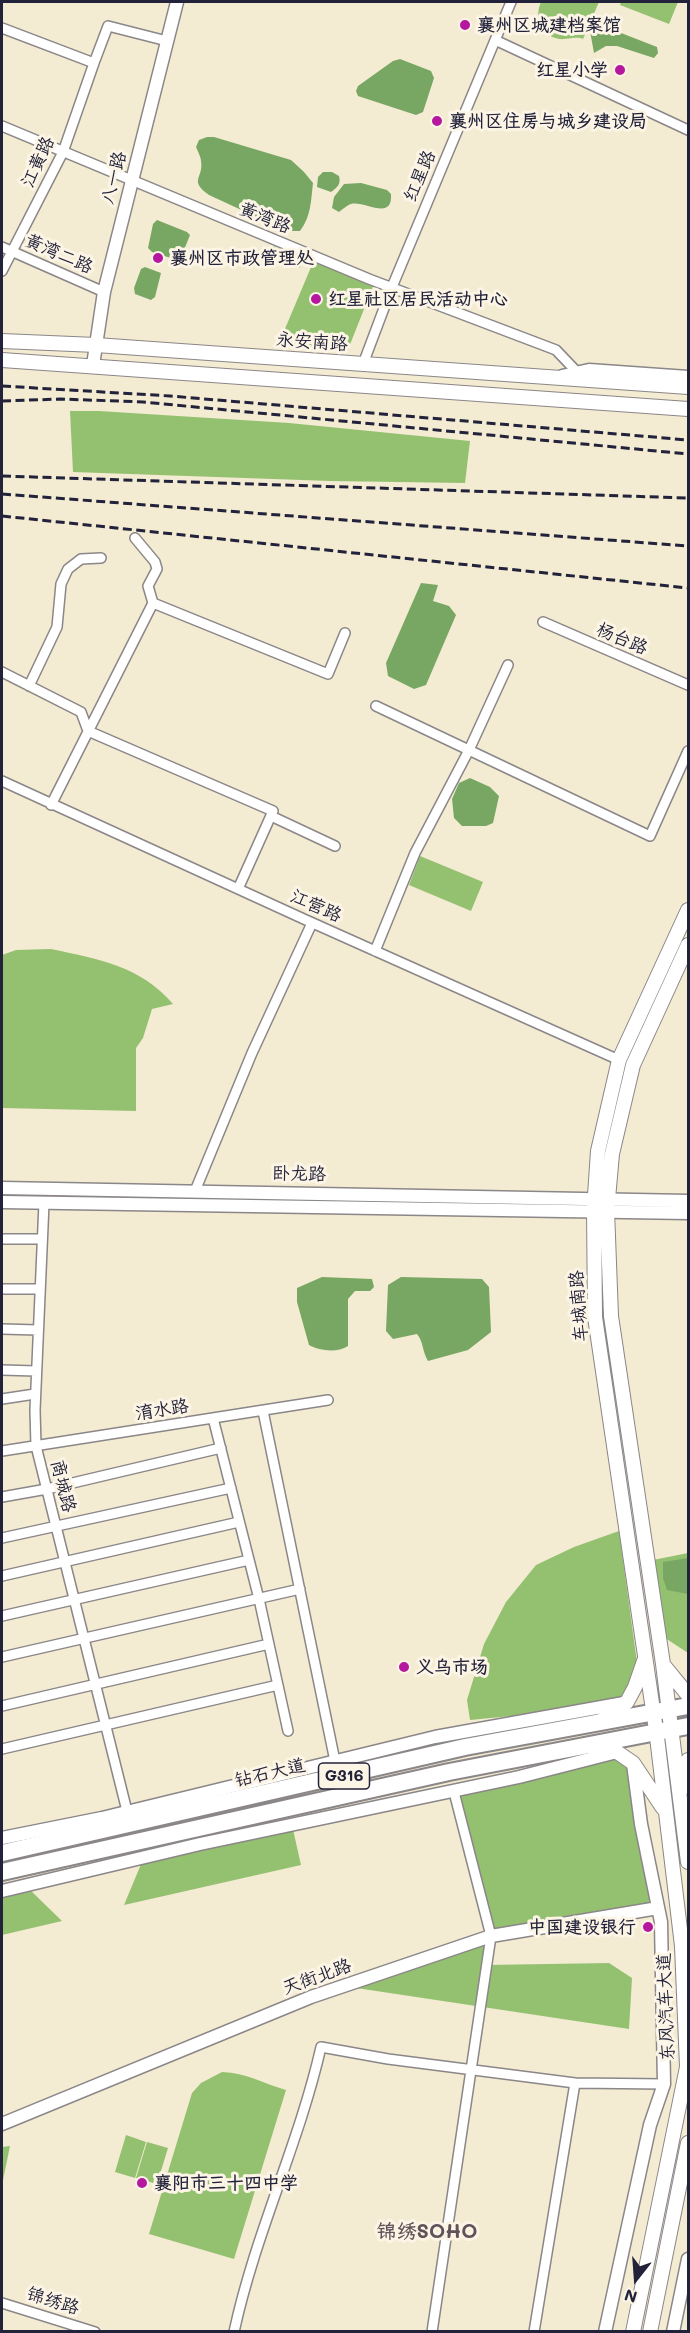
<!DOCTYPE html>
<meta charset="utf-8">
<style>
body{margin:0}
#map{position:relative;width:690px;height:2333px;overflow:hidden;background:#f4ebd3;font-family:Mali,sans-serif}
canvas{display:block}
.frame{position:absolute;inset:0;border:3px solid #22223b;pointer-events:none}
.north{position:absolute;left:606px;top:2249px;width:60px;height:60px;-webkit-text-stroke:4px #fcf5e5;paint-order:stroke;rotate:197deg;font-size:16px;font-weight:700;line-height:24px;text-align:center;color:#22223b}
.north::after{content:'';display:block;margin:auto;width:21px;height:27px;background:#22223b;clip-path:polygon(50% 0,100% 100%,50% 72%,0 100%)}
</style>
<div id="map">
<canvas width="690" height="2333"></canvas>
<div class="frame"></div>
<div class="north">N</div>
</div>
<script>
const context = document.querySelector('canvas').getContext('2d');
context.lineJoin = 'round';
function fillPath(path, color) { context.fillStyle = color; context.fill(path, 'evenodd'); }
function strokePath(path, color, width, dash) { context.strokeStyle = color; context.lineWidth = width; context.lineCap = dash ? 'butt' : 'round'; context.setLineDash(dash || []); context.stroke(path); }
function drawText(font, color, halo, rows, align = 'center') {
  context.font = font + ' Mali,"LXGW WenKai TC",sans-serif'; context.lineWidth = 6; context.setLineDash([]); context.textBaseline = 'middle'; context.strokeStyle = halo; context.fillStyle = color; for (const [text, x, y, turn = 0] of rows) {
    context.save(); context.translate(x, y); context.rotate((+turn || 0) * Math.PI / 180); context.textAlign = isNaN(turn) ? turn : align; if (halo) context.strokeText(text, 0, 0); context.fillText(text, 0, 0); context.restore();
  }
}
const green = new Path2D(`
 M541,2H599L583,39C574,36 568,40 559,39C540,35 534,18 541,2Z
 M621,2H678L669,24L620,5Z
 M273,246L304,257L300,268L270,258Z
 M314,260L374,284L347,352L279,343Z
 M70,411H99L289,423L470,441L465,483L330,481L73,472Z
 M420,856L483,882L471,911L409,885Z
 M51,949C98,959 141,966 173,1004L152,1009L143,1038L136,1048V1111L2,1108V955L16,950Z
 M619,1531L639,1677L627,1702L605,1707L470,1720L467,1700L484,1644L506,1602L536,1565L574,1547Z
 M688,1553V1653L659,1634L648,1561Z
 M617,1752L633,1763L658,1908L491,1936L487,1965L609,1963L632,1978L629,2029L343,1986L491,1936L454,1792Z
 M292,1825L301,1865L124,1905L144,1857Z
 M26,1886L62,1921L2,1935V1891Z
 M222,2072C247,2073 262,2083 286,2090L234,2259L149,2234L192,2093L201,2083Z
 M126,2135L146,2142L135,2178L115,2172Z
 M147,2142L168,2148L157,2184L136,2178Z
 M10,2146L2,2185V2147Z`);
const forest = new Path2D(`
 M597,20L614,23L616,31L657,47L658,53L654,58L617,46H606L594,53L590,31Z
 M400,59L431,71L434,78L423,112L416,115L358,96L356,91L358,86L393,61Z
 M207,137H214L291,160L304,172L313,183C311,200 311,217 300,231H287L209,195C188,180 204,178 201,161C201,157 198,152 196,147L199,140Z
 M323,172H332L339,176C341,184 338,187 331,192L317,187L318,177Z
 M361,183L387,190L391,194C393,222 364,200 351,204C347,205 342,210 339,212L332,208L334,197L344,184Z
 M157,220L187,232L190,235L182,255L177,260L152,252L148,248L153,224Z
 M145,267L161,273L155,297L151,300L135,294L134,288L141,269Z
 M421,583L438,585L433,601L449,606L456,615L426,685L414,689L388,676L386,663Z
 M470,778L490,787L499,796L493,823L486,826H462L454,818L452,799L459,783Z
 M322,1277L372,1279L374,1287L370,1291H355L348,1299V1346C337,1353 320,1351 309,1345L297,1302V1288Z
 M401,1277L482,1279L489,1287L491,1332L468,1350L428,1361C422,1351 424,1343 417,1334L393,1339L386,1331L388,1285Z
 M688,1558V1594L667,1590L663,1578V1562Z`);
const street = new Path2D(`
 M2,28L94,63L108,26L167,41
 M495,40L688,130
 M2,126L369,279L556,350L577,372
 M2,247L104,292
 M2,271L63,152L94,63
 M363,364L392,287L511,2
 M135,538L155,562L157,569L148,586L153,603
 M543,622L688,685
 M2,672L81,712L88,731L273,811L238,889
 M29,686L57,627L61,584L68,569L81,559L101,558
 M376,706L650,836L688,751
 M2,781L306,920L619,1060
 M51,805L153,603L328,674L345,633
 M271,816L335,846
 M375,951L415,853L469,750L508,665
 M195,1191L252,1053L312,923
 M44,1203L35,1410L36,1446L127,1811
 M2,1239H42
 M2,1289H40
 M2,1329L38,1330
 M2,1370L36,1371
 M2,1399L35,1394
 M263,1411L336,1766
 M213,1418L259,1599L288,1731
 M2,1451L328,1400
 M2,1497L47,1489L221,1448
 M2,1538L231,1488
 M2,1576L239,1522
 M2,1616L249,1560
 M2,1657L300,1589
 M2,1706L269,1644
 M2,1749L278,1685
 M2,2303L95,2332
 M234,2332C255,2234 299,2144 321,2047L388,2059L575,2083L664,2084
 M432,2332L491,1936L454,1792
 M534,2332L575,2083`);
const secondary = new Path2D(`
 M93,365L104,292L177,2
 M562,376L589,370L688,377
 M2,1188L688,1201
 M2,1202L688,1213
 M2,1838L102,1818L435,1737L624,1703
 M2,1891L200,1844L519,1777L617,1752
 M2,2124L311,1997L491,1936L658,1908
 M605,2332L650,2125L664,2084L661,1922L641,1824L633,1764
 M673,2332L688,2259`);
const primary = new Path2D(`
 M2,341L96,345L688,387
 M2,360L688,409
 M688,945L633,1065L612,1154L607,1210L611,1316L663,1664L688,1862
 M665,1667L688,1695
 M601,1721L627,1702L635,1687L644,1661
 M590,1746L617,1752L633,1763L663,1808
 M685,1787L688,1760
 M633,2332L687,2067L682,1946L657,1737L595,1317L594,1210L598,1151L619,1060L688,910
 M650,2332L688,2143`);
const highway = new Path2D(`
 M2,1853L465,1747L688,1706
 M2,1872L449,1772L688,1726`);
const rail = new Path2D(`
 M2,386L170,396L688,440
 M2,401L61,399L143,402L688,454
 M2,476L688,498
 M2,494L688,546
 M2,516L688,588`);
const markers = [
 [465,25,6,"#b5179e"],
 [620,70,6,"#b5179e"],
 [437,121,6,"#b5179e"],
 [158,258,6,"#b5179e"],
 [316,299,6,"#b5179e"],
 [404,1667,6,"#b5179e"],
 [648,1927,6,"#b5179e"],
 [142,2183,6,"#b5179e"]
];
const shields = [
 [344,1776,51]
];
const shieldNames = [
 ["G316",344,1776]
];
const poiNames = [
 ["襄州区城建档案馆",477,25],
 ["红星小学",608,70,"right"],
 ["襄州区住房与城乡建设局",449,121],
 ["襄州区市政管理处",170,258],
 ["红星社区居民活动中心",328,299],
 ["义乌市场",416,1667],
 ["中国建设银行",636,1927,"right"],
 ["襄阳市三十四中学",154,2183]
];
const streetNames = [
 ["江黄路",38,162,-65],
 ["红星路",420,176,-67],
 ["八一路",114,178,-76],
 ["黄湾路",265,218,22],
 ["黄湾二路",59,254,24],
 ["永安南路",312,342,4],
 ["杨台路",622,639,23],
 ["江营路",316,906,24],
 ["卧龙路",299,1174,1],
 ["车城南路",579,1306,-94],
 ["淯水路",162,1410,-9],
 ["商城路",63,1486,76],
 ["钻石大道",270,1773,-13],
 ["天街北路",317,1977,-20],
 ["东风汽车大道",666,2007,-92],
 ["锦绣路",53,2301,17]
];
const neighbourhoodNames = [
 ["锦绣SOHO",427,2232]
];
fillPath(green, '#94c170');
fillPath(forest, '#77a762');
strokePath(street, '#8b8687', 12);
strokePath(secondary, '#8b8687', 15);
strokePath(primary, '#8b8687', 16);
strokePath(highway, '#8b8687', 20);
strokePath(street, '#fff', 9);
strokePath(secondary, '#fff', 12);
strokePath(primary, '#fff', 14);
strokePath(highway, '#fff', 16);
strokePath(rail, '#22223b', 3, [9, 4.5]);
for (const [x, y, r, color] of markers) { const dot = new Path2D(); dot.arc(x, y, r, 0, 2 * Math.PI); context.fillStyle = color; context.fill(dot); strokePath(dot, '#fcf5e5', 2); }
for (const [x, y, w] of shields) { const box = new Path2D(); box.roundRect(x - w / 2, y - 13, w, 26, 4.5); context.fillStyle = '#fcf5e5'; context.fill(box); strokePath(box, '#22223b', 1.5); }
drawText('bold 16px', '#22223b', null, shieldNames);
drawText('bold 18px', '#22223b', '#fcf5e5', poiNames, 'left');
drawText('18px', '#22223b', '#fcf5e5', streetNames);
drawText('bold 20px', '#625259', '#fcf5e5', neighbourhoodNames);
</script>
